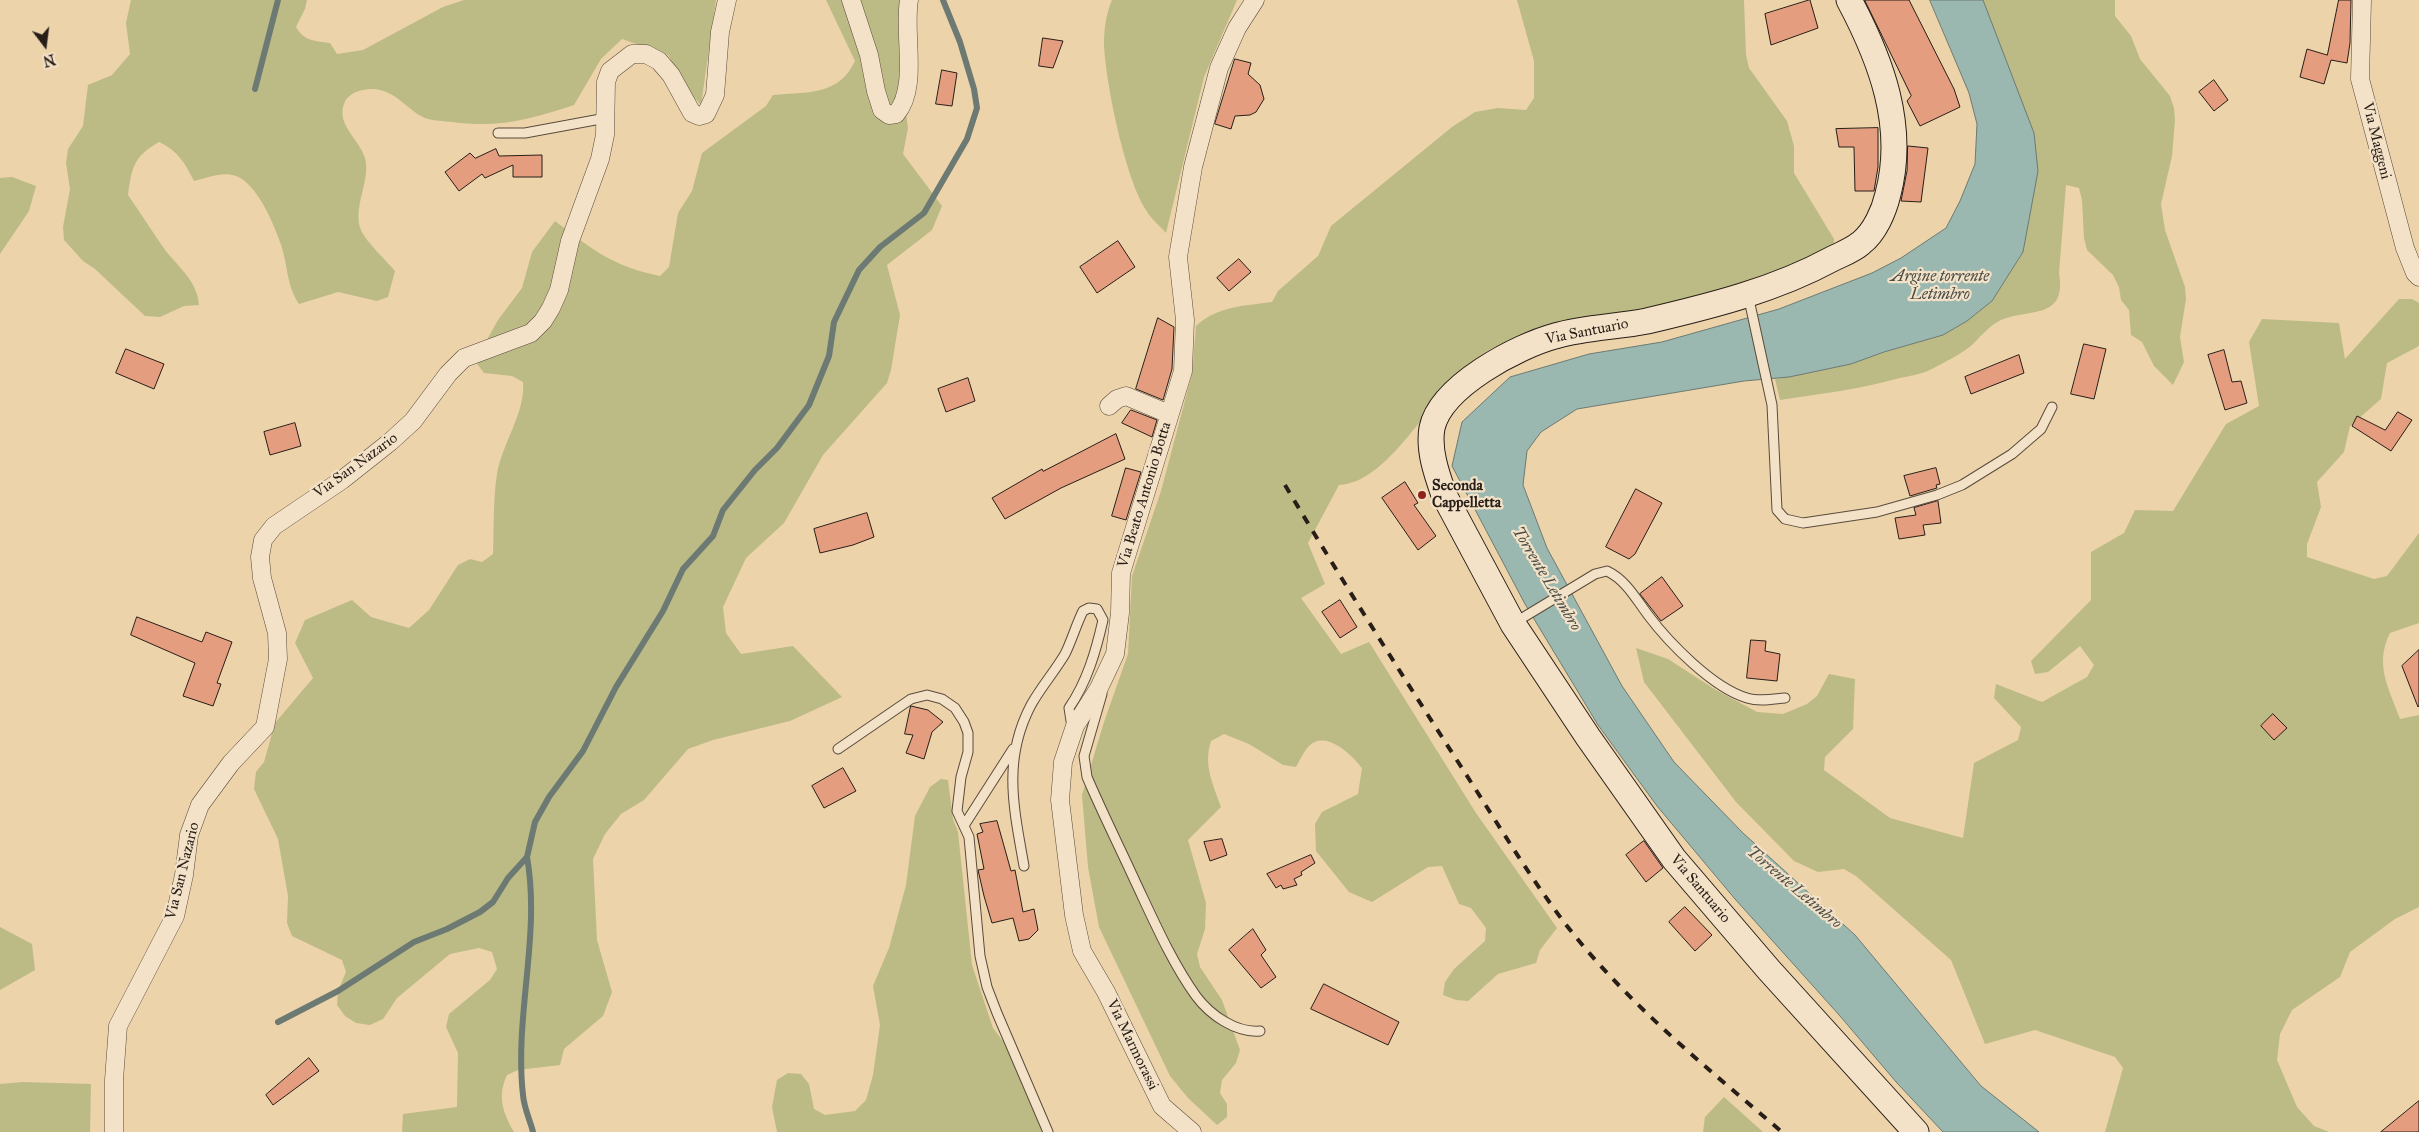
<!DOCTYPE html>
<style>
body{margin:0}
#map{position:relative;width:2419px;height:1132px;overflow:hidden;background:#ecd3aa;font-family:"IM FELL Great Primer",serif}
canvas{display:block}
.north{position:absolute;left:20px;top:20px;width:50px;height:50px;-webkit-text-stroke:4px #f3e2c8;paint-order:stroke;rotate:165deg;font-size:14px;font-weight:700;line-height:20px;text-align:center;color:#281e18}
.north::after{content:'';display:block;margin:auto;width:18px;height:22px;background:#281e18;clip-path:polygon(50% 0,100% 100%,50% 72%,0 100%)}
</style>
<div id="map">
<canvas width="2419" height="1132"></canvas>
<div class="north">N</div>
</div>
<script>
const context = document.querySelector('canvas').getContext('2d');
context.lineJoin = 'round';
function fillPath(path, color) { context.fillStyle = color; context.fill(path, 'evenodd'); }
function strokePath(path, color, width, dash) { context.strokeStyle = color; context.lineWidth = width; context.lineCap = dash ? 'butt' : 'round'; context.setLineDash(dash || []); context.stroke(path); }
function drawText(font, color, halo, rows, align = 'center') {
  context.font = font + ' "IM FELL Great Primer",serif'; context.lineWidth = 4.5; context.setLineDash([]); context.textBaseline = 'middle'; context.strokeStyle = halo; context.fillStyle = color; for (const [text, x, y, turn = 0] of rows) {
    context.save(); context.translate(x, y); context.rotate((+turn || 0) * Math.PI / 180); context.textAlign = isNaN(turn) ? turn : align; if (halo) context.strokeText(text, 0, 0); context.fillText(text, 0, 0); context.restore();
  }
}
const green = new Path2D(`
 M131,0H307L305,9L296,27C304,41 315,41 330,43L337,54L363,50L443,7L464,0H716L701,105L691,94L668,55L622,39L601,59L574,105C529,120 499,128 452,122C444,121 433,121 425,118C409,111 398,94 380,90C368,87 348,91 344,104C336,125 360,140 365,158C371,181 352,207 361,230C366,242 386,260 395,271L388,297L377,301L338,292L299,304C286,285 288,263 280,242C273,222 257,184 236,176C223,171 207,178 194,181C185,163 178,151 159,142C133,157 132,167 128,195C140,212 151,230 163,247C177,267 197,279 199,305L184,306L160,317L145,316L95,269L83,261L64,240L63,227L70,189L66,163L68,149L83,126L88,85L112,75L130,54L126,23Z
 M826,0H902L903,90L908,128L903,154L942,206L932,230L887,265L900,315L891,370L887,383L823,455L784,523L746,558L723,607L726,633L741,654L793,646L842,697L790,721L713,740L688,749L644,800L621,814L605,834L593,859L597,940L612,992L603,1016L564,1049L560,1065L518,1070L507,1075C497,1096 503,1113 514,1132H402L403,1114L457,1107L458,1053L446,1027L449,1014L490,980L497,969L492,952L479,948L450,954L397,998L383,1019L370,1025L356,1023L345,1016L337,1005L338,991L346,972L342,960L292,936L287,923L288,896L278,839L254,789L256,772L264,762L275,723L313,678L295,643L305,620L352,600L371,617L409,628L429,610L458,565L470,559L482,562L493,554C494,528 493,500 497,474C502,444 526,411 523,382L512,376L484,373L475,361L498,320L522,288L532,252L555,221C593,250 612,266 660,276L669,267L678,213L692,191L702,153L766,106L773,95C806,92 839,96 855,61Z
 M1112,0H1237L1204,77L1166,233C1160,226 1151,219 1146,210C1125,177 1106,85 1104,45C1104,29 1106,14 1112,0Z
 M1517,0H1744L1746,55L1749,68L1787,121L1794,146V173L1834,239V247C1793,265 1754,284 1710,294C1666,304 1621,312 1577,322C1543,330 1507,336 1478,357C1435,387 1392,483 1339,485L1308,543L1325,584L1301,598L1341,654L1369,642L1476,813L1557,928L1540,950L1536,963L1498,974L1468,1001L1456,1000L1443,995L1445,982L1454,969L1485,941L1486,928L1471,908L1459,904L1442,866L1428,867L1372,902L1349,892L1316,851L1315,824L1322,812L1358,794L1362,768C1352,755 1326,729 1309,746C1304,751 1300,760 1296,767L1283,765L1249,744L1224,734L1211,741C1203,765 1213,784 1221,807L1188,840L1206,903L1205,929L1197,954L1200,967L1222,1000L1240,1050L1236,1063L1222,1080L1220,1093L1227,1104V1117L1217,1125L1188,1098L1170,1076L1099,927L1088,867L1082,795L1104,722L1128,654L1132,576L1161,491L1192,374L1196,326C1217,306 1244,306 1272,302L1278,291L1318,256L1331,226L1452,127L1475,112L1498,108L1526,110L1534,98V61Z
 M1983,0H2115V16L2131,36L2140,59L2170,96L2174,108L2175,120L2172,156L2161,204L2165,230L2185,287L2186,299L2180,337L2184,362L2173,385L2154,366L2142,342L2131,335L2129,310L2121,300L2119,287L2113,275L2087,250L2084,238L2082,200L2079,188L2066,185L2059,273C2067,320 2030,308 2001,320C1990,325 1981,336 1973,344C1962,354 1943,363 1930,370C1921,374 1910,376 1900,378C1861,389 1820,394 1780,400L1775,379L1851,364L1884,352L1943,335L1967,321L1992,301L2023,252L2009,69Z
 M12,177L36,186L29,211L0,254V178Z
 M2399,299H2412L2419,303V346L2387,363L2381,399L2350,426L2344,452L2317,482L2321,507L2307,544V557L2374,579L2387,576L2419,533V623L2390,633C2374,665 2389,688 2400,719L2419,715V907L2395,919L2350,952L2340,977L2292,1010L2280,1034L2277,1060L2297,1107L2314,1126L2329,1132H2105L2123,1068L2115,1057L2035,1030L1985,1044L1951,960L1856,876L1844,869L1818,872L1794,861L1736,802L1644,682L1636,648L1668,659L1716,690L1757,712L1783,714L1807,704L1817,696L1829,674L1855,679L1853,729L1825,757L1824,770L1890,818L1963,838L1974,763L2018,740L2021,727L1994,698L1996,684L2042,702L2087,677L2094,665L2080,646L2048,672L2035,674L2031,661L2091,600V552L2124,533L2135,510L2173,511L2226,424L2259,406L2249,342L2262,319L2339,323L2345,359Z
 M941,779L948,780L953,819L958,832L972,965L993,1028L1017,1060L1053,1132H777L772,1107L777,1080L788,1073L801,1074L809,1084L814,1109L825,1115L855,1111L866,1100L873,1075L880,1025L873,986L889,948L906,885L915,816L930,787Z
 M0,927L32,944L35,970L0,990Z
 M23,1082L91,1084L90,1132H0V1084Z
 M1724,1097L1763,1132H1703L1705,1117Z`);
const water = new Path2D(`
 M1930,0H1983L2034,133L2038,171L2023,252L1992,301L1967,321L1943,335L1884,352L1851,364L1789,377L1744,381L1577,409L1541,432L1527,451L1523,485L1547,548L1622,686L1674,762L1743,833L1855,935L1981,1086L2039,1132H1943L1897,1083L1840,1016L1735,899L1657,806L1598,725L1525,604L1452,466L1462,422L1510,377L1589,354L1662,342L1779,309L1872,273L1901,258L1946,228L1960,201L1975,164L1977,124L1969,93Z`);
const stream = new Path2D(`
 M255,89L278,0
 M527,857C541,935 514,1016 523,1095C524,1108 530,1120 533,1132
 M278,1022L338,991L414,942L447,929L480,912L493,902L508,878L527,857L535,822L549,797L583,751L616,687L663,611L683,569L713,536L723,510L755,470L777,448L809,405L829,356L834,322L859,270L880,247L924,213L967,139L977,108L974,89L960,42L943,0`);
const building = new Path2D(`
 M1810,0L1818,28L1771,45L1765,14Z
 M1865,0H1909L1954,89L1960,107L1920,126L1907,101L1911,96Z
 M2339,0H2351L2350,43L2347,63L2331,60L2324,84L2300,77L2307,49L2327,55Z
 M1043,38L1063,41L1053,68L1039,66Z
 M1235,59L1251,63L1248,74L1260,85L1264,99L1256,112L1250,115L1235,116L1231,129L1215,124Z
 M942,70L957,73L952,106L936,104Z
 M2214,80L2228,100L2214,111L2199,92Z
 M1878,128V167L1874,191H1855L1854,147H1839L1836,129Z
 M1908,146L1928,148L1921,202L1901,201L1907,171Z
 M496,149L499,156L542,155V177H513V165L485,178L482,174L459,191L445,172L470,153L475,158Z
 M1118,241L1135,267L1097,293L1080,267Z
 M1239,259L1251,272L1229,291L1217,278Z
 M1158,318L1174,327L1172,369L1163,400L1136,389Z
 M2084,344L2106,349L2094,399L2071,394Z
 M126,349L164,364L154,389L116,373Z
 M2224,350L2232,382L2241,381L2247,403L2225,410L2208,355Z
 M2019,355L2024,373L1971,394L1965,377Z
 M968,378L975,401L946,412L938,389Z
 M1131,410L1157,420L1152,437L1122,423Z
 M2398,412L2412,420L2391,451L2352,426L2357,416L2385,430Z
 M295,423L301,446L270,455L264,432Z
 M1116,434L1125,459L1061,488L1005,519L992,498L1042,469L1043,471Z
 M1126,468L1141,472L1126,520L1112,516Z
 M1936,468L1940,484L1936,485L1937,488L1910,496L1904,476Z
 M1405,482L1418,503L1414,505L1436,536L1418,550L1382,498Z
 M1636,489L1662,503L1635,554L1629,559L1606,547Z
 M1938,501L1941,523L1923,525L1925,535L1899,539L1895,518L1916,515L1914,508Z
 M867,513L874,537L853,545L820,553L814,529Z
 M1662,577L1683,606L1661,621L1640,594Z
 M1340,600L1357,627L1340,638L1322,612Z
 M137,617L202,642L206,632L232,642L217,683L221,684L213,706L183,696L195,663L131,635Z
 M1751,640L1766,641L1765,651L1780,654L1777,681L1747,678Z
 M2419,650V706L2418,707L2402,666Z
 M911,706L928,710L943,722L932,732L924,759L906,753L913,735L905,734Z
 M2273,714L2287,728L2274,740L2261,726Z
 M843,768L856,791L824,808L812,786Z
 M997,821L1011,871L1015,870L1023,912L1034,909L1038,930L1029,939L1019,941L1013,918L992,923L984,896L978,870L984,869L977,834L983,832L980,824Z
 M1222,839L1227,855L1210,861L1204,842Z
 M1644,841L1663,868L1646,882L1626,855Z
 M1311,855L1315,863L1301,872L1302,875L1294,879L1297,885L1283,889L1281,885L1276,888L1267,874Z
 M1685,907L1712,935L1695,951L1669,922Z
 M1253,929L1266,950L1261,955L1276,977L1261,988L1229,950Z
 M1324,984L1399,1022L1388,1045L1311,1009Z
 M309,1058L319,1071L273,1105L266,1095Z
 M2419,1101V1132H2381Z`);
const service = new Path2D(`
 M498,133H525L606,118
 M1748,295L1772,405L1777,510L1785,519L1803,523L1877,512L1937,495L1962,485L2012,454L2041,429L2052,407
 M1514,623L1595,574L1607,571C1626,580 1636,599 1648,615C1669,643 1713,688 1747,698C1760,702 1773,699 1785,698
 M1102,694L1084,756L1087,777C1102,812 1119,846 1135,881C1153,919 1171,961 1196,996C1210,1015 1236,1033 1260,1031
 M838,749L911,699L927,695L942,699L955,708L964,722L968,733V752L961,777L957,811L969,837L980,956L987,987L997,1013L1048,1132
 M965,824L1013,749
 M1024,866C1014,809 1002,760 1031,705C1041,687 1055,671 1065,654C1072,640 1076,625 1083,611L1089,608L1097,609L1103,620C1096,651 1087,682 1069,708L1071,721L1075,726`);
const minor = new Path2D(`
 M851,0L869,55L876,91L882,110L889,115L896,114C919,87 903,34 909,0
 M2362,0L2360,79L2405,248L2415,273L2419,277
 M1109,406L1117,399L1126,396L1169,414
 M114,1132V1080L118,1026L175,916L184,875L189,835L200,805L231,763L265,727L278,659L277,633L262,578L260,557L263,540L274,526L342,480L390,442L413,421L448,374L464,358L531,333L543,321L551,308L559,290L570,241L600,159L605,135L606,82L610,71L632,54H646L659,61L671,75L692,113L699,116L706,114L715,95L720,32L727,0
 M1192,1132L1162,1106L1106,992L1082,951L1074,915L1060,800L1063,762L1075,726L1099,688L1115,654L1120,613L1121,573L1183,371L1185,320L1178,257L1193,167L1219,68L1237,28L1255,0`);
const secondary = new Path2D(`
 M1849,0C1881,60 1906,126 1888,194C1884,211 1875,232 1861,243C1853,250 1842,254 1832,259C1775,290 1711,306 1647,321C1617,327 1585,327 1555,336C1518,346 1441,386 1432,428C1428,450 1437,475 1444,495L1513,624L1588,737L1674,859L1769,970L1916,1132`);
const rail = new Path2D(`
 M1285,485C1341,579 1400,672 1460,765C1495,819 1528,875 1567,926C1628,1004 1707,1068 1782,1132`);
const markers = [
 [1422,495,5,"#8f2418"]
];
const streetNames = [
 ["Via Maggeni",2376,141,76],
 ["Via Santuario",1587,332,-11],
 ["Via San Nazario",356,466,-36],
 ["Via Beato Antonio Botta",1145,495,-73],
 ["Via San Nazario",183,871,-76],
 ["Via Santuario",1700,889,50],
 ["Via Marmorassi",1132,1045,64]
];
const poiNames = [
 ["Seconda",1432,486],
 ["Cappelletta",1432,503]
];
const waterNames = [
 ["Argine torrente",1940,277],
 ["Letimbro",1940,295],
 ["Torrente Letimbro",1546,579,59],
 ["Torrente Letimbro",1794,888,40]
];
fillPath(green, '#bcbb85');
fillPath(water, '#9ab7b0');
strokePath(water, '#6c7a73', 1);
strokePath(stream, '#6c7a73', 6);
fillPath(building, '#e49d7e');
strokePath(building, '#281e18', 1);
strokePath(service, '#594b3c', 11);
strokePath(minor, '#594b3c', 19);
strokePath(secondary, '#281e18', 27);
strokePath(service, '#f3e2c8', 9);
strokePath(minor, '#f3e2c8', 18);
strokePath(secondary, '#f3e2c8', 25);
strokePath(rail, '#281e18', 4, [9, 9]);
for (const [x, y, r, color] of markers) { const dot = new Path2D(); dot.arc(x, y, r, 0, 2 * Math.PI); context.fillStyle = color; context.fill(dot); strokePath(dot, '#f3e2c8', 2); }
drawText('15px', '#281e18', '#f3e2c8', streetNames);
drawText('bold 15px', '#281e18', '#f3e2c8', poiNames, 'left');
drawText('italic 16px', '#4a4c46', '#f3e2c8', waterNames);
</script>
